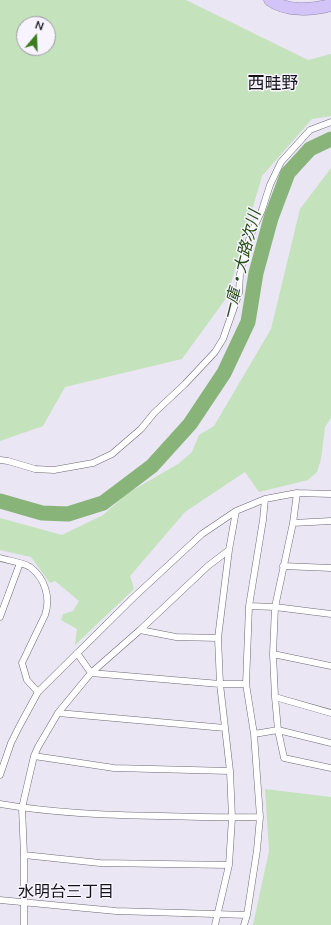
<!DOCTYPE html>
<meta charset="utf-8">
<style>
body{margin:0}
#map{position:relative;width:331px;height:925px;overflow:hidden;background:#eae6f4;font-family:Mulish,sans-serif}
canvas{display:block}
.north{position:absolute;left:16px;top:16px;width:40px;height:40px;box-sizing:border-box;background:#f7f4ff;border:1px solid #9c9aa2;border-radius:50%;rotate:19deg;font-size:11px;font-weight:700;line-height:16px;text-align:center;color:#141317}
.north::after{content:'';display:block;margin:auto;width:14px;height:18px;background:#397d1f;clip-path:polygon(50% 0,100% 100%,50% 72%,0 100%)}
</style>
<div id="map">
<canvas width="331" height="925"></canvas>
<div class="north">N</div>
</div>
<script>
const context = document.querySelector('canvas').getContext('2d');
context.lineJoin = 'round';
function fillPath(path, color) { context.fillStyle = color; context.fill(path, 'evenodd'); }
function strokePath(path, color, width, dash) { context.strokeStyle = color; context.lineWidth = width; context.lineCap = dash ? 'butt' : 'round'; context.setLineDash(dash || []); context.stroke(path); }
function drawText(font, color, halo, rows, align = 'center') {
  context.font = font + ' Mulish,"Noto Sans JP",sans-serif'; context.lineWidth = 3; context.setLineDash([]); context.textBaseline = 'middle'; context.strokeStyle = halo; context.fillStyle = color; for (const [text, x, y, turn = 0] of rows) {
    context.save(); context.translate(x, y); context.rotate((+turn || 0) * Math.PI / 180); context.textAlign = isNaN(turn) ? turn : align; if (halo) context.strokeText(text, 0, 0); context.fillText(text, 0, 0); context.restore();
  }
}
const green = new Path2D(`
 M0,0H186L308,60L331,54V116L312,119L262,176L227,297L182,359L65,387L43,426L0,441ZM24,24H48V48H24Z
 M331,168V418L325,427L321,459L317,472L308,480L259,492L245,472L185,512L130,576L134,589L75,645L77,629L61,620L63,614L73,611L79,601L55,581L50,583L31,557L0,550V518L62,535L103,515L128,493L178,464L192,452L199,435L214,426L271,329L300,209Z
 M265,789L331,797V925H253L269,851Z`);
const river = new Path2D(`
 M0,501L42,513L68,514L103,503L152,466L190,424L224,373L248,322L256,273L271,218L288,173L310,149L331,139`);
const street = new Path2D(`
 M0,460L8,461L35,469L54,470L93,463L112,454L141,429L154,413L185,384L215,352L223,339L239,293L240,274L250,236L262,210L270,185L281,162L310,130L331,122
 M297,493L293,523L275,607L273,654L275,697L278,730L284,758L331,768
 M293,523L331,521
 M0,558C10,561 22,562 30,567C45,578 51,598 45,615L22,663L27,680L38,692
 M283,566L331,568
 M249,606L275,607L331,614
 M0,617L20,563
 M140,630L176,637L218,638
 M77,653L91,673L220,684H246
 M273,654L331,666
 M275,697L331,713
 M58,713L225,728
 M254,734L278,730L331,743
 M34,756L114,768L230,771
 M0,775L11,743L19,727L38,692L134,597L202,534L236,511L265,499L297,493L331,494
 M0,804C52,813 106,815 159,816C193,817 226,818 260,817
 M24,855L100,863L229,865
 M0,900L116,911L247,915
 M24,925V855L22,808L34,756L38,747L58,713L91,673L140,630L208,566L229,550L236,511
 M215,925L229,865L232,818L230,771L220,684L218,638L229,550
 M244,925L247,915L257,850L260,817L254,734L246,684L249,606L263,520L265,499`);
const highway = new Path2D(`
 M270,0C287,12 312,10 331,5`);
const waterNames = [
 ["一庫・大路次川",242,265,-76]
];
const neighbourhoodNames = [
 ["水明台三丁目",66,892]
];
const quarterNames = [
 ["西畦野",273,84]
];
fillPath(green, '#c4e2bc');
strokePath(river, '#88b47a', 15);
strokePath(street, '#6c6975', 7);
strokePath(highway, '#9086a9', 13);
strokePath(street, '#fff', 6);
strokePath(highway, '#d3c4f8', 12);
drawText('italic 16px', '#234e13', '#f7f4ff', waterNames);
drawText('16px', '#141317', '#f7f4ff', neighbourhoodNames);
drawText('17px', '#141317', '#f7f4ff', quarterNames);
</script>
